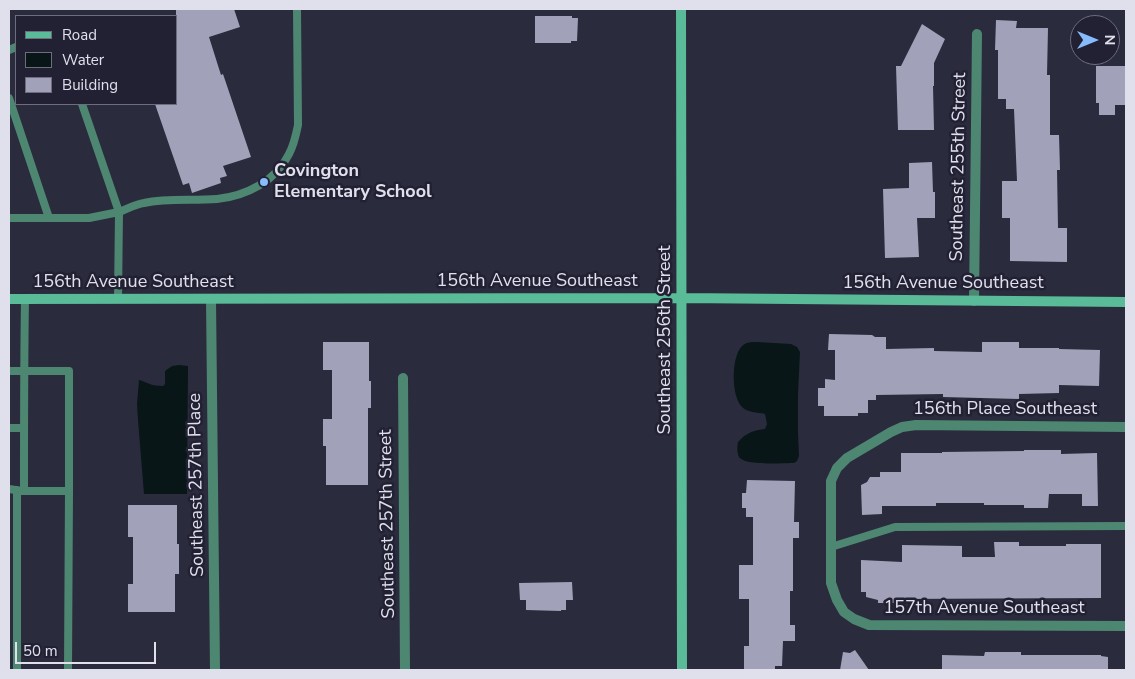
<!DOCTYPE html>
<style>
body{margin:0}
#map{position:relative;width:1135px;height:679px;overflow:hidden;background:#2b2b3e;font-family:"Nunito Sans",sans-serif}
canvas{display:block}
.frame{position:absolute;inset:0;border:10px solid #e0e0ed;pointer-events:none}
.legend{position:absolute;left:15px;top:15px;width:162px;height:90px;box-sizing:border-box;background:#222134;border:1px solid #6e6d7e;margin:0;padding:6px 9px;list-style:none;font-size:15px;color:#e0e0ed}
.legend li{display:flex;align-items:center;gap:10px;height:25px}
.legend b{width:25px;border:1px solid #6e6d7e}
.north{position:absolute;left:1070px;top:15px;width:50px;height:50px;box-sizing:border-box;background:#222134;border:1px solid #6e6d7e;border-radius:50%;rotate:90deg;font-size:14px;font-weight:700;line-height:20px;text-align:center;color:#e0e0ed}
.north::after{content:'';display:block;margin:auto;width:18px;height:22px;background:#87bbfb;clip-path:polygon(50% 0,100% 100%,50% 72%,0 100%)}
.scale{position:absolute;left:15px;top:642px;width:141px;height:22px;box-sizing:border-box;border:2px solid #e0e0ed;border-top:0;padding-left:6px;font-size:15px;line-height:18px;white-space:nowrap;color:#e0e0ed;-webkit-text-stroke:4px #222134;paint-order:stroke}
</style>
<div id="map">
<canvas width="1135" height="679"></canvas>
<div class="frame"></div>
<ul class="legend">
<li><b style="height:6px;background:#59bb97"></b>Road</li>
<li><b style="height:14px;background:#081617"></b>Water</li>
<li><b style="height:14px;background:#a1a1b9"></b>Building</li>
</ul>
<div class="north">N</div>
<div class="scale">50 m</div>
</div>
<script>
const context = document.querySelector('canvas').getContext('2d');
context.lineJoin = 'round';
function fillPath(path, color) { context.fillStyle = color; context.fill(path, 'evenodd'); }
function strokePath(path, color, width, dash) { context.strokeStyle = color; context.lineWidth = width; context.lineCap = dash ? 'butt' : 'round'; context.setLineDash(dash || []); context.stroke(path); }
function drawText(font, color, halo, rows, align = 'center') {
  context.font = font + ' "Nunito Sans",sans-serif'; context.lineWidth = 5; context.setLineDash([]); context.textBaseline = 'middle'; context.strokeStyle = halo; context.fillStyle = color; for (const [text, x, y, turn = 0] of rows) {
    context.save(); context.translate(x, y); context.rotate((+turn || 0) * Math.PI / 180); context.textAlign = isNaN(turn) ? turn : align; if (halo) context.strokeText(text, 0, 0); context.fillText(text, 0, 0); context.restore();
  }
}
const water = new Path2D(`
 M757,342L791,344L797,347L800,352L798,394V433L799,456L797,461L794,463C784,463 745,466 739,457C737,453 737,446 738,442C746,433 754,430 765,429L767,424L765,414C757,412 748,413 742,407C731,396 731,357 742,346C746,342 751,342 757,342Z
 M179,365L188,366L187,494H144L138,420L137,404L139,380C149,383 151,386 163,386L165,384V371L172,366Z`);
const building = new Path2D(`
 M176,9H234L240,27L209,37L221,75L223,74L251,157L223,166L227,176L220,178L221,183L192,193L189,183L183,185L155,104H176Z
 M535,16H572V18H578L577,41H571V43H535Z
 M996,20L1017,21L1016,28H1048L1047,75H1050V135H1059L1060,170H1057L1058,228H1067V262L1010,261V218H1002V181H1017L1014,109H1006V99H998V50H995Z
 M922,24L945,39L934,63V86H933L934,130H898L896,66H901Z
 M1096,66H1126V105H1115V115H1099V103H1096Z
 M932,162L933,192H935V218H917L919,257L885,258L883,189L909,188V163Z
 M829,334L872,335L875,337H886V349L934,348V351L982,352V342H1019V348H1059V349L1100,350L1099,386L1059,385V393L1019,394V399L943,397V394L876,395V400H868V413H858V416H824V406H818V388H825V379L835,380V350H828Z
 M323,342H369V381H371V408H368V485H326V446H323V419H332V370H323Z
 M1024,450H1061V454L1097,453L1098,506H1082V494H1049L1048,508H1024V505H984V503H936V506H882V514L862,515L861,485L867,482L870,477H880V472H901V453H942V452L1024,451Z
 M747,480L795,481L794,522H799V538H793V591H790V625H795V641H783L782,666H775V670H744V646H749V599H739V565H753V517H746V508H742V493H746Z
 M128,505H177V544H179V574H175V612H128V584H133V537H128Z
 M994,542H1019V546H1066V544H1101V598L895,599V603H878V600L866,597V592H861V560L902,562V545L962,546V557H995Z
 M572,582L573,600H566V610H561V611L526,610V600H520L519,583Z
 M855,650L869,670H840L843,652L850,653Z
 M985,652H1021V655H1101V656L1108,657V670H942V655L984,656Z`);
const lane = new Path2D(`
 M9,50L16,47
 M9,98L49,218
 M82,104L119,212C127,209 136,204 144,203C168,198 193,201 217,199C246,196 276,181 289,154C294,145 296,135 298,125L297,9
 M9,218H89L119,212L118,299
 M9,371H69V491H24C24,427 24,363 25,299
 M9,428H24
 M9,489L22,491
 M831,547L895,527L1126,526
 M17,670V490
 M68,670L69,491`);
const street = new Path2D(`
 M211,299L215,670
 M974,301L977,34
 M403,378L405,670
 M1126,427L916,425L902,427L891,432L847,458L837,468L831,481V583L837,600L844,612L854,619L869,625L1126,626`);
const secondary = new Path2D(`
 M681,9L682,670
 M9,299L682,298L1126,302`);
const markers = [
 [264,182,5,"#87bbfb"]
];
const streetNames = [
 ["Southeast 255th Street",959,167,-89],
 ["156th Avenue Southeast",537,282],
 ["156th Avenue Southeast",133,283],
 ["156th Avenue Southeast",943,284],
 ["Southeast 256th Street",666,340,-90],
 ["156th Place Southeast",1005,410],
 ["Southeast 257th Place",197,485,-91],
 ["Southeast 257th Street",388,524,-91],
 ["157th Avenue Southeast",984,609]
];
const poiNames = [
 ["Covington",274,172],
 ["Elementary School",274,193]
];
fillPath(water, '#081617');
fillPath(building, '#a1a1b9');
strokePath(lane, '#4e8771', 8);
strokePath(street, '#4e8771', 10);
strokePath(secondary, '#59bb97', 10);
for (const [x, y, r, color] of markers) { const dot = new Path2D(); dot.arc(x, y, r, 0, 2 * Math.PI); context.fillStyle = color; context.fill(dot); strokePath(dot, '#222134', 2); }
drawText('18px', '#e0e0ed', '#222134', streetNames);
drawText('bold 18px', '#e0e0ed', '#222134', poiNames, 'left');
</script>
